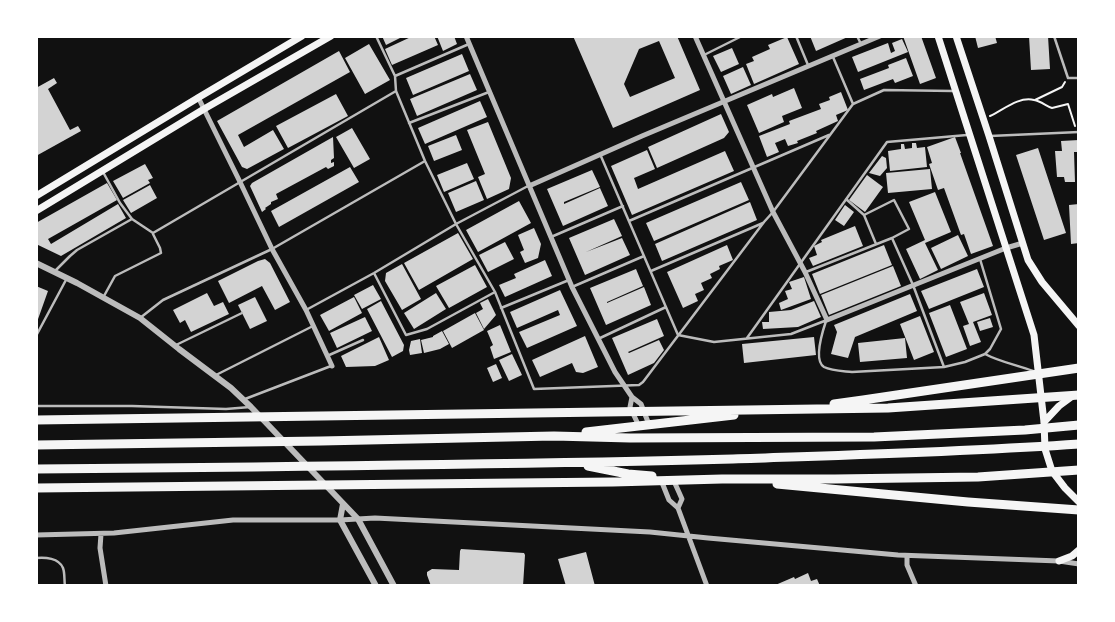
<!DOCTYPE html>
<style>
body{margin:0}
#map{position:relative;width:1115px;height:622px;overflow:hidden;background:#111;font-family:Quicksand,sans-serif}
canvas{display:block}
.frame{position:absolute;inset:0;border:38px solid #fff;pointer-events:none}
</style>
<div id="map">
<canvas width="1115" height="622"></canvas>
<div class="frame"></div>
</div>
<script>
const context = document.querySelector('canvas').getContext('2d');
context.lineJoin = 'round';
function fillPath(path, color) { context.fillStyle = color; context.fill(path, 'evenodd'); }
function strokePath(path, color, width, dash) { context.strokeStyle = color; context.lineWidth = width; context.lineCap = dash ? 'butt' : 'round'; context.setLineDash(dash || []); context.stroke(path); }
const building = new Path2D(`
 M382,36H404L386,45Z
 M413,36H434L438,45L392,65L385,49Z
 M437,36H454L457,44L443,51Z
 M573,36H677L700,90L613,128ZM659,41L675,78L630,97L624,84L639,49Z
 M810,36H850L816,51Z
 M903,36H921L936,78L920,84Z
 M975,36H995L997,43L978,48Z
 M1029,36H1048L1050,69L1031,70Z
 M787,37L799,64L754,84L746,64L754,61L752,57L770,49L768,45Z
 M902,39L908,52L858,72L852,57L888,43L891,53L895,51L892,43Z
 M369,44L390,80L365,94L345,58Z
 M732,48L739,64L721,72L713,56Z
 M339,51L350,72L238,135L244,147L273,130L284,149L247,169L242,167L217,121Z
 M462,54L469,71L413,95L406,78Z
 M906,58L913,76L895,83L893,79L864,90L860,79L889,68L888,65Z
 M743,67L751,85L731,94L723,76Z
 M470,74L477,90L417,116L410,99Z
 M54,78L57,83L48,89L70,130L78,126L81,131L36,156V88Z
 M794,88L802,108L782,116L784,122L759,133L747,105L772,94L773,97Z
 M841,92L848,110L836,115L838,121L816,131L817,133L797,141L798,143L788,146L785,139L775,143L779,152L767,157L759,136L790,124L789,121L821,109L819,104L830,100L829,97Z
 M336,94L348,116L288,148L276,126Z
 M480,101L487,117L425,144L418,128Z
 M721,114L729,132L724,138L657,168L648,147Z
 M488,122L511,178L509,189L487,199L478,177L485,174L467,130Z
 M352,128L370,159L354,168L336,137Z
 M456,135L462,150L434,161L428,146Z
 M333,137L334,158L331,160V163L334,162V166L328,169L326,167L276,194L278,199L271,202V204L265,208L266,209L262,212L250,186L252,183Z
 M955,137L961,153H960L993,246L971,254L964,234L961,235L944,188L938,190L929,164L932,163L927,147Z
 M1079,140V152H1074L1075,182H1065L1064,177H1057L1055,151H1062L1061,141Z
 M912,143H916L917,148L925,147L927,167L890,171L888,151L901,149V144H904L905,149L912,148Z
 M1038,148L1066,233L1044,240L1016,155Z
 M647,150L655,169L634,178L638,189L725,151L734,171L632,215L611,166Z
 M882,156L886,158L887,168L880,176L869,173Z
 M467,163L474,179L444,192L437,175Z
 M145,164L153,178L148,180L150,183L123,198L113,181Z
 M350,167L359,182L279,227L271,211Z
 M930,169L932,189L888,193L886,173Z
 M592,170L600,187L564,202V204L600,188L608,206L563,226L547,189Z
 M867,175L883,187L865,212L849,200Z
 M476,181L484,200L456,212L448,193Z
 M741,182L749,200L654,241L646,223Z
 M107,183L117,200L48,239L51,244L118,204L126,218L61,256L36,244V223Z
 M150,185L157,198L131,213L123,200Z
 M935,192L951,232L925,243L938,270L920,279L906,249L925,240L909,202Z
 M519,201L531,223L478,252L466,230Z
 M750,202L757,220L662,261L655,244Z
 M1079,204V243L1071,244L1069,205Z
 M845,205L854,212L844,226L835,220Z
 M614,219L622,236L586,252L622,238L630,255L585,275L569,238Z
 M855,226L863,246L813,266L809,258L817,255L814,246L822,242L821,240Z
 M534,228L541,244L538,258L525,263L520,252L524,250L518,235Z
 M458,233L473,259L419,290L404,263Z
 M958,235L968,256L941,269L931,248Z
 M505,242L514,259L488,272L479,255Z
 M727,245L733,260L719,266L720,269L710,274L712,278L701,283L704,290L695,294L698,301L683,308L667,272Z
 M884,245L892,265L820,294L812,274Z
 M265,259L270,263L290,302L275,310L262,286L229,303L218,281L258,261Z
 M545,260L552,276L505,297L499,285L516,278L514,274Z
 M402,264L421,299L402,310L385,281L386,273Z
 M475,265L487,287L449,308L436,286Z
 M893,266L901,286L829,315L821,295Z
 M636,269L643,286L607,302V303L644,287L651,305L606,325L590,288Z
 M977,269L984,287L929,309L921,291Z
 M804,277L811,299L781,310L779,303L788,299L785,291L792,289L789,282Z
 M373,285L381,299L362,309L354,295Z
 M36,286L48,291L37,322H36Z
 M560,290L577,326L527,348L519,332L560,315L558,310L517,328L510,312Z
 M207,293L214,306L223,302L229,314L191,332L185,320L180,323L173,310Z
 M436,293L446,309L414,329L404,313Z
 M984,293L992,315L973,322L981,342L970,346L963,326L969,324L960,302Z
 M910,294L917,311L855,337L848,358L831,354L837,332L834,325Z
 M255,297L267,321L250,329L238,305Z
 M354,297L362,313L329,331L320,315Z
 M488,299L496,315L484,329L476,313L483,309L480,303Z
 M381,301L404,345L403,351L392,357L367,309Z
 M814,301L821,317L798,327L763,329L762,322H769V312L791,310Z
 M950,305L967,349L946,357L929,313Z
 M475,313L484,330L452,348L443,331Z
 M920,316L934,352L914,360L900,324Z
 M365,317L372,331L337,348L330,333Z
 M990,318L993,327L980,331L977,322Z
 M657,319L664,336L628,352L629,353L659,340L664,350L654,363L628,375L612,338Z
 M500,325L511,352L494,359L490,347L493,345L487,331Z
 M442,331L449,344L440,349L424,353L421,340L433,337V336Z
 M585,336L598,367L583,373L576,372L572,363L540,377L532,360Z
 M379,337L389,360L375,366L346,367L341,356Z
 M814,337L816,355L744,363L742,344Z
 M905,338L907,358L860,362L858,343Z
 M420,339L422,353L410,355L409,350L411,341Z
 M512,354L522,375L509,381L499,360Z
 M496,364L502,378L493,382L487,368Z
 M461,549L524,553L525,555L523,586H431L427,575V572L432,569L459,570L460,551Z
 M586,552L595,586H566L558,559Z
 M808,573L811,581L817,579L820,586H773L794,577L795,579Z`);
const path = new Path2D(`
 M1035,100L1062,87L1065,82
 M990,116C1003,110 1019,96 1034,100C1041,101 1046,106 1052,108L1068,104L1075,126`);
const service = new Path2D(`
 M796,36L808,65
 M857,36L861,44
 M1054,36L1068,78H1079
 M704,55L742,36
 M833,57L853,104
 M395,76L469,44
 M409,123L489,92
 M990,136L1079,132
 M600,154L678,335L714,342L791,334L827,320
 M103,172L120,203L132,219
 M846,199L864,215L894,200L909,229L892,238
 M864,215L876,244
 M629,221L829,135
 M551,237L623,206
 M651,271L763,223
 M54,272L70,256L77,250L132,219L153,233L396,91L395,76L376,36
 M806,272L892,238L913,285L944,367
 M374,273L406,335L427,329L495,292L456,224L425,161L396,91
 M572,287L644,256
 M495,292L534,389L639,385L643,382L764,222L773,212L853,104L884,90L953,91
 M104,296L115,276L161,253L160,248L153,234
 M501,308L569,280
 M306,310L374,273L456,224L528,186
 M140,318L163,300L272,249L425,161
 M826,321C823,330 813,360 824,367C832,371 844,371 852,372L944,367L965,362L985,354L990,349L1001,329L980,259
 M36,336L67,278
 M747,338L887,142L967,135
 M598,339L666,307
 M176,345L242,313
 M985,354C1000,362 1017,365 1033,371
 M327,356L363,340
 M216,375L313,326
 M245,399L331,366
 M36,406H132L226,409L250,407
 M36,558C45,557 59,558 63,568C65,573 64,580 65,586`);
const minor = new Path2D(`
 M466,36L572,287L615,372L632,397L641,404L648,422
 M695,36L773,212L805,272L827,320L1006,248L1023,243
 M198,97L240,182L272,249L306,310L332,366
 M529,186L642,136L880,36
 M632,397L630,407L637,422
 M673,479L682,499L678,508
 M661,480L669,500L678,508L707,586
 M101,534L100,548L106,586
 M36,535L114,533L233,520H340L375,518L650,532L708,538L898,555L1059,561L1079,564
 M907,556V565L916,586`);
const tertiary = new Path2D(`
 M36,263L77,283L140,318L179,349L231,388L251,407L358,519L394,586
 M343,504L340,520L376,586`);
const secondary = new Path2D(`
 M938,36L1034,335L1044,422L1045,449L1052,471L1065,488L1079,502
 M956,36L989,136L1028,260L1042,282L1079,326
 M36,196L201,96L302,36
 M36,211L204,109L331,36
 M1044,422L1059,406L1074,395
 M1059,561L1072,556L1079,550`);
const motorway = new Path2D(`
 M834,404L863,400L1079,368
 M36,420L888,408L1079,395
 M586,432L734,415
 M36,445L321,441L554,436L630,438L874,437L1025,430L1079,425
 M588,466L628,474L652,476
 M36,469C269,467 501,465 733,459C848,455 964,452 1079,444
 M777,484L968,502L1079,510
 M36,488L613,482L722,479H835L978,477L1079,470`);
fillPath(building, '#d3d3d3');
strokePath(path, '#f5f5f5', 2);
strokePath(service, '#bcbcbc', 2.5);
strokePath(minor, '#bcbcbc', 5);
strokePath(tertiary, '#bcbcbc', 6);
strokePath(secondary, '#f5f5f5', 7);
strokePath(motorway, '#f5f5f5', 9);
</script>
